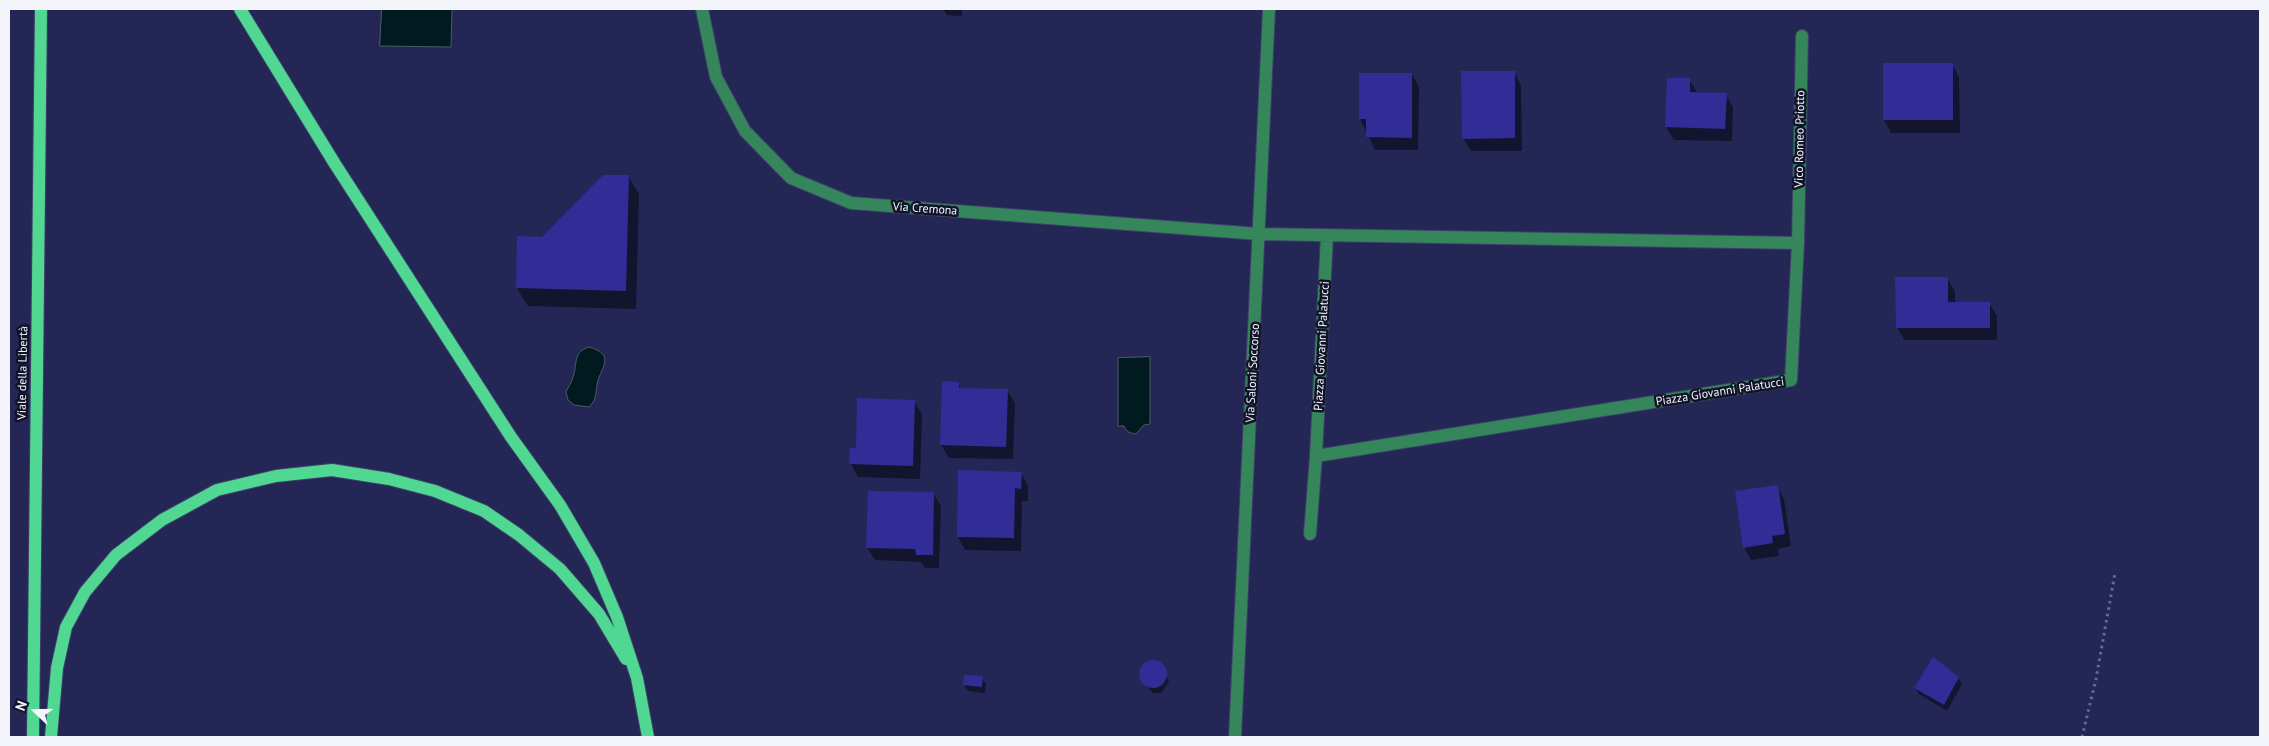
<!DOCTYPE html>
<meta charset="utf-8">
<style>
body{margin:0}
#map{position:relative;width:2269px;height:746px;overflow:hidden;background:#242756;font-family:"PT Sans",sans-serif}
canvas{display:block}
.frame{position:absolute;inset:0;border:10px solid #f3f5fb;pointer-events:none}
.north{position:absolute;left:10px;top:686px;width:50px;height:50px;-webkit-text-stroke:4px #111328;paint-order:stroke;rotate:291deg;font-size:14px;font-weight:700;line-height:20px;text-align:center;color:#f3f5fb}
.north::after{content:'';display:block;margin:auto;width:18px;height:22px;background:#f3f5fb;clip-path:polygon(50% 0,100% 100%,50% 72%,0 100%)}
</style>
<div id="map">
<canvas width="2269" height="746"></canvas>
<div class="frame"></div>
<div class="north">N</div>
</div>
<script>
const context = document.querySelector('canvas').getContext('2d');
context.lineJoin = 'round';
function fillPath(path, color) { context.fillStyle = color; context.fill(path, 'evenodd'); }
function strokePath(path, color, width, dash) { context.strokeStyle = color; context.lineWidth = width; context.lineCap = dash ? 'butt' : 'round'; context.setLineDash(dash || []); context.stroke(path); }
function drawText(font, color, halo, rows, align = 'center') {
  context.font = font + ' "PT Sans",sans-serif'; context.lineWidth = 5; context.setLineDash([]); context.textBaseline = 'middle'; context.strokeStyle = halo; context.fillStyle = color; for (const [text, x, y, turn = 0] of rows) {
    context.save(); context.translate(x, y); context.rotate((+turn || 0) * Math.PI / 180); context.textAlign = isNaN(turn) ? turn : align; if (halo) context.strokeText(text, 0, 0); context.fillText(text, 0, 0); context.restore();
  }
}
const water = new Path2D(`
 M382,9H452L451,47L380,46Z
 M589,347C618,355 599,369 597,385C595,395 597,399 589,407L574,405L568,400L566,392C568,387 572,382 573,377C578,364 572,352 589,347Z
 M1150,357V424L1144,425L1136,434C1130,433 1126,432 1124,426H1118V358Z`);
const shadow = new Path2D(`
 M943,9H962V16L947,15Z
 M1952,64L1959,77L1960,133H1891L1884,120Z
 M1514,72L1521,85L1522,151H1471L1463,138Z
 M1412,74L1419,87L1418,150H1375L1360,119Z
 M1689,80L1697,92L1726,95L1733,107L1732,141L1674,140L1666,127Z
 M628,176L639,194L636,309L528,306L517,288L518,237L542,238Z
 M1947,278L1955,291V303H1989L1997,316V340H1904L1897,327Z
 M958,383L961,389L1007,390L1015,403L1013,459L949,458L941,445Z
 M914,401L922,414L920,479L858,477L851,464V449H857Z
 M1021,473L1028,486V501H1022L1021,551L965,550L958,537Z
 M1777,486L1784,499L1791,546L1778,549L1779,556L1751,560L1744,547Z
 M933,493L941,506L939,568H925L921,562L875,560L867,548Z
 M1155,661L1162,666L1169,682L1161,693H1153L1141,679V668L1144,665Z
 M982,678L986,684L985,693L968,691L964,685Z
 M1958,678L1962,684L1947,711L1919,694L1915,688Z`);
const building = new Path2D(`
 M1883,63H1953V120H1883Z
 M1461,71H1515V138L1462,139Z
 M1359,73H1412V138L1366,137V119H1359Z
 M1667,78H1690V92L1727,93L1725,129L1665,127Z
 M603,175H629L626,291L516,288L517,236L542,237Z
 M1895,277H1948V302H1990V328H1896Z
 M942,381L959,382V388L1008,389L1006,447L940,445Z
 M857,398L915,400L913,466L849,464L850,448H856Z
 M958,470L1022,472L1021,489L1015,488L1014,538L957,537Z
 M1778,485L1785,534L1772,536L1773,543L1743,548L1735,491Z
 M868,491L934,492L933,555H916L915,549L866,548Z
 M1933,657L1959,677L1944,705L1914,688Z
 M1139 674a14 14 0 1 1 28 0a14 14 0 1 1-28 0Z
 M964,675L983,676L982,687L963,685Z`);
const path = new Path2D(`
 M2082,737L2096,679L2115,573`);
const minor = new Path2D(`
 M702,9L716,77L745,131L791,178L851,203L1259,234L1798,243L1791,380L1316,456L1327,235
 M1798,243L1802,36
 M1310,534L1316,456
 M1235,737L1269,9`);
const major = new Path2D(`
 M240,9L335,164L511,437L560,505L594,563L617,617L637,678L648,737
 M33,737L41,9
 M51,737L57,668L66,627L85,592L116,555L162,520L217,490L276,476L332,470L389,479L435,491L484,511L519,535L560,569L599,614L626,659`);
const streetNames = [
 ["Vico Romeo Priotto",1800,139,-89],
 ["Via Cremona",925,209,4],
 ["Piazza Giovanni Palatucci",1322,346,-87],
 ["Viale della Libertà",23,373,-89],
 ["Via Saloni Soccorso",1253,373,-87],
 ["Piazza Giovanni Palatucci",1720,392,-9]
];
fillPath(water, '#011a20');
strokePath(water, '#4a5c62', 1);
fillPath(shadow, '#0007');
fillPath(building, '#322c97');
strokePath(minor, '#3d406a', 14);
strokePath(major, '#3d406a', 14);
strokePath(path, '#686b8c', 3, [2.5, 4]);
strokePath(minor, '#36865b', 12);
strokePath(major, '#50d792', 12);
drawText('12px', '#f3f5fb', '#111328', streetNames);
</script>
